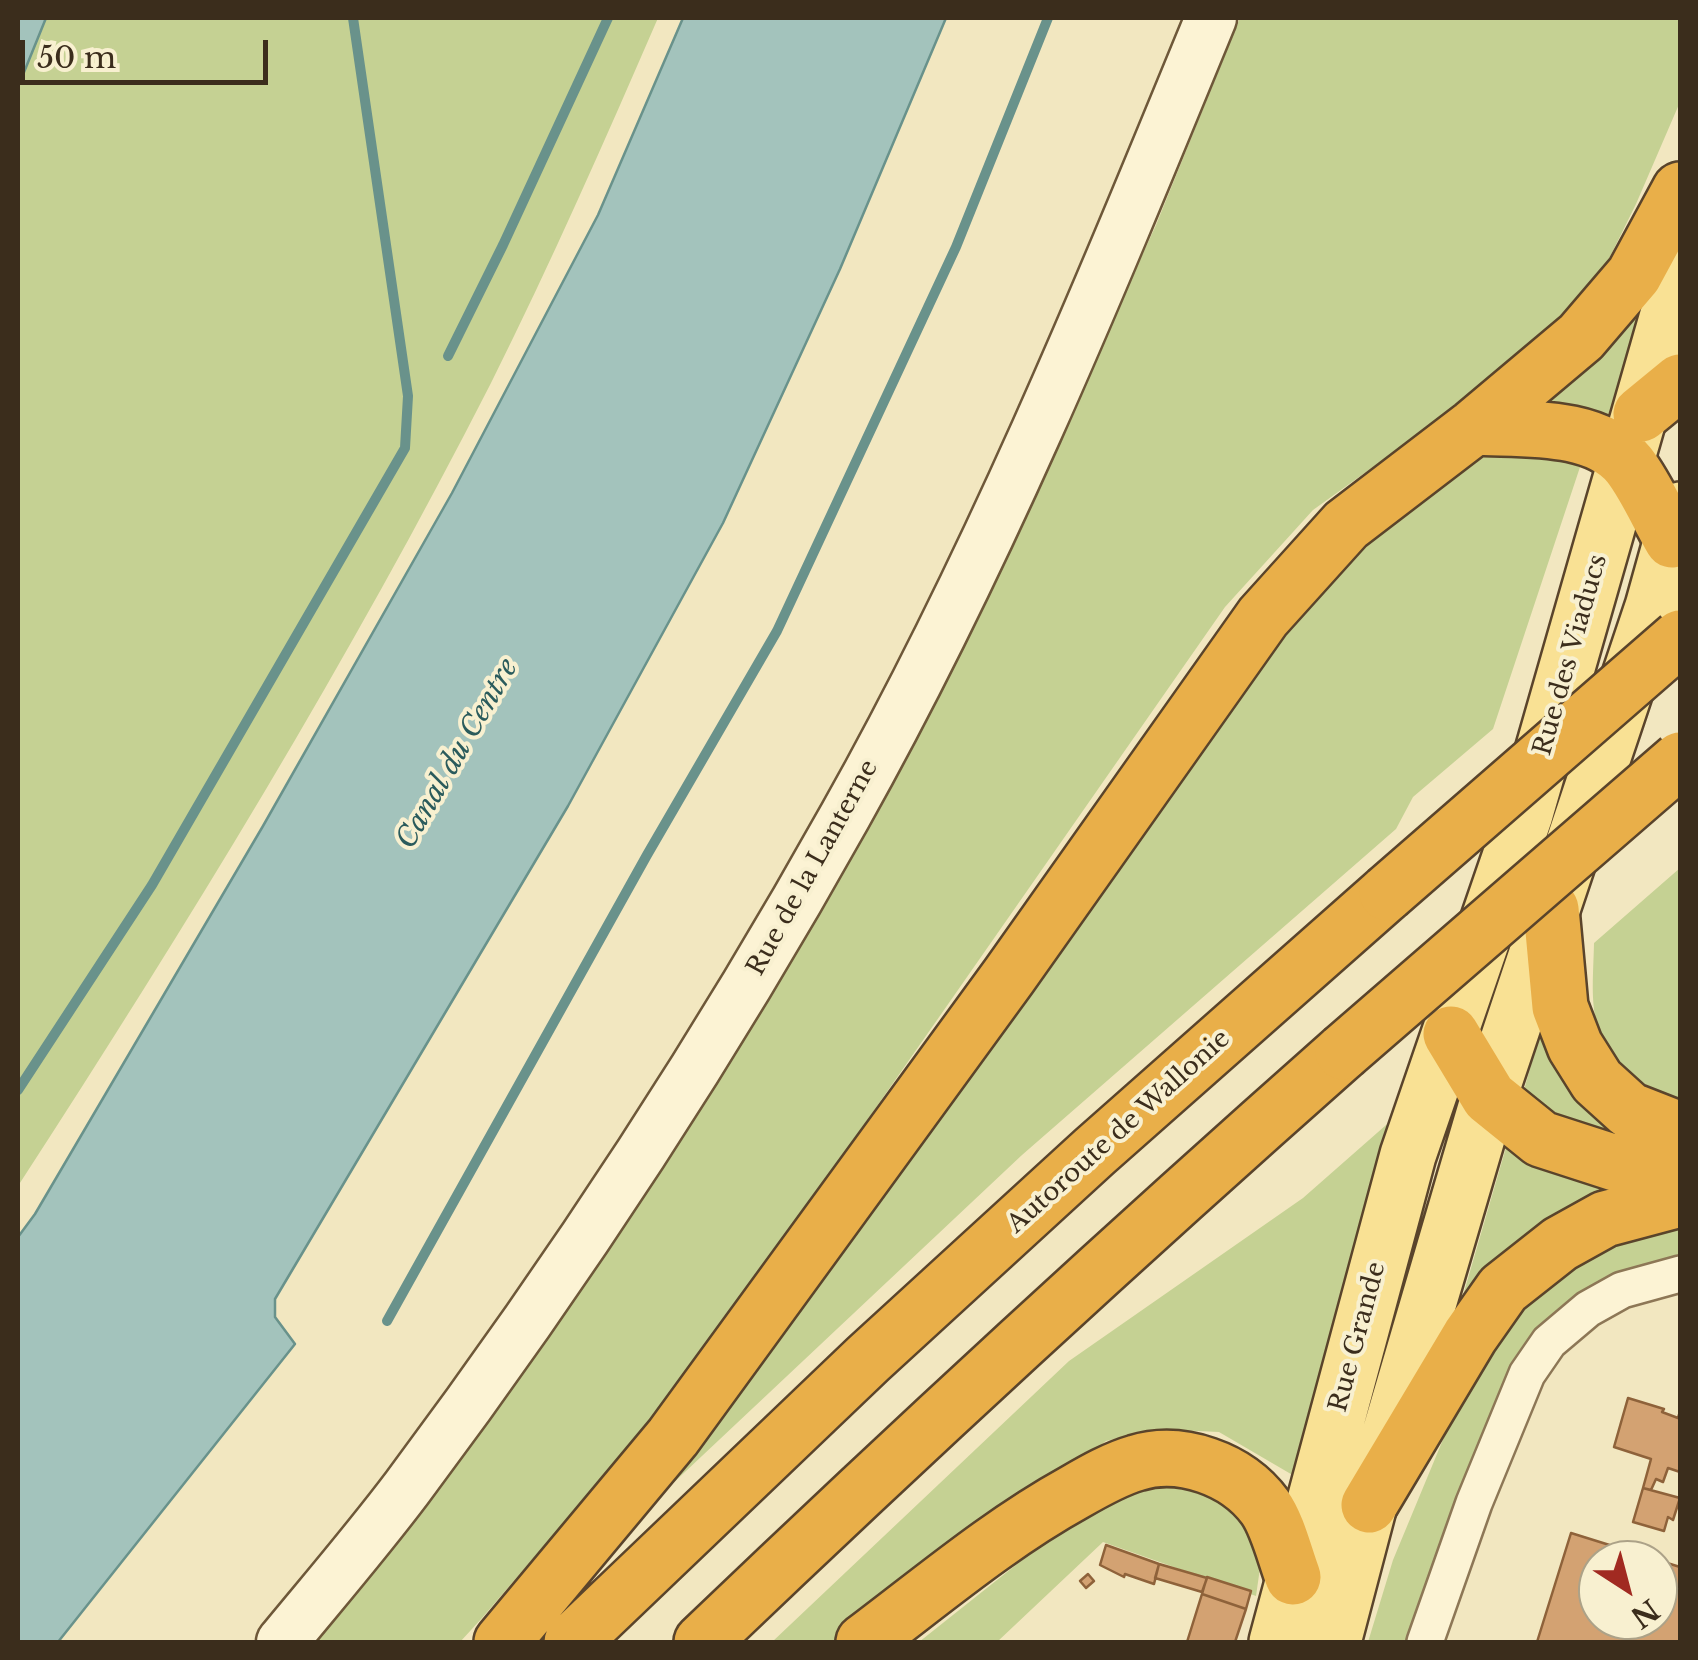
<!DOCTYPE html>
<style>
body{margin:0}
#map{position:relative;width:1698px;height:1660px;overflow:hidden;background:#f2e7c0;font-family:"Libre Baskerville",serif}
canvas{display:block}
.frame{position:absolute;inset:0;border:20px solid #3b2d1c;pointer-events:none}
.north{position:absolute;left:1578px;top:1540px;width:100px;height:100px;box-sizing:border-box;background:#f8f0d0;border:2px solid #aca288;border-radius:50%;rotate:144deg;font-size:28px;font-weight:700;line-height:40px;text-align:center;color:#3b2d1c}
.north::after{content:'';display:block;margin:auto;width:35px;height:45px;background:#a12a21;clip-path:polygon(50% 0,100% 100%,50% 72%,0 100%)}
.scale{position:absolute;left:20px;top:40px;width:248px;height:45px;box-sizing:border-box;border:5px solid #3b2d1c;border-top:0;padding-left:12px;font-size:30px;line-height:35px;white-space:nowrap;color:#3b2d1c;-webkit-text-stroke:8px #f8f0d0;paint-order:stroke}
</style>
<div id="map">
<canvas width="1698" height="1660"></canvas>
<div class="frame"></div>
<div class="north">N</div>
<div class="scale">50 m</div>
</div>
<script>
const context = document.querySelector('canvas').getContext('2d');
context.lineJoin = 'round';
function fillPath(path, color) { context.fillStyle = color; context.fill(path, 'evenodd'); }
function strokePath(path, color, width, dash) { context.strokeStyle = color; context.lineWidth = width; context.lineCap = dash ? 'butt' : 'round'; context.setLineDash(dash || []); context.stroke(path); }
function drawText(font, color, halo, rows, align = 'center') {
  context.font = font + ' "Libre Baskerville",serif'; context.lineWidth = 8; context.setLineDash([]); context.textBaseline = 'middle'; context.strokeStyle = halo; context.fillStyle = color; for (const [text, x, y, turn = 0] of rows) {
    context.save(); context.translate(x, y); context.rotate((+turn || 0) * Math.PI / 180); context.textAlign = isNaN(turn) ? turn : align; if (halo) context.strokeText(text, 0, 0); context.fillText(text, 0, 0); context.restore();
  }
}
const green = new Path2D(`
 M46,18H658C605,140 551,263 491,383C350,660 187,926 18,1186V87Z
 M1240,18H1680V102L1636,204L1602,273L1529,355L1313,510L1225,607L686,1380L482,1618L460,1642H313L752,1018L901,765L1011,542L1156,225Z
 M1676,242L1621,437L1524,412Z
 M1501,443L1583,458L1493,729L1413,797L1396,829L1022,1155L669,1487L660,1481L1327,571L1453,469Z
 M1680,868V1099C1665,1092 1643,1086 1630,1075C1585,1035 1593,996 1594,943Z
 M1544,1018L1680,1170L1519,1108Z
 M1402,1111L1296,1477L1219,1432L1155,1429L1106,1441L839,1642H772L1069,1361L1303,1198Z
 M1507,1144L1653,1191L1455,1323Z
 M1680,1217V1259L1567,1304L1516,1356L1415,1633L1408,1642H1368L1393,1560L1481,1348L1559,1259Z
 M1170,1480L1212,1489L1256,1536L1260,1568L1256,1596L1103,1542L997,1642H919L1041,1545L1124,1488Z`);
const water = new Path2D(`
 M18,18H46L18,87Z
 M683,18H946L840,269L723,523L568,806L275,1299V1317L295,1344L58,1642H18V1237L35,1214L263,826L452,493L598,215Z`);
const stream = new Path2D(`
 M448,356L503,245L608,18
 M18,1090L152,885L405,448L408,396L353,18
 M387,1321L647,855L777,631L956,247L1048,18`);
const building = new Path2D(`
 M1628,1398L1664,1409L1662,1412L1678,1418L1680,1411V1472L1668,1468L1663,1482L1656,1479L1651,1490L1643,1488L1651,1459L1614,1447Z
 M1643,1488L1680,1498L1673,1520L1668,1517L1664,1531L1633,1522Z
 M1571,1533L1680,1567V1642H1537ZM1598,1560H1658V1620H1598Z
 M1106,1545L1159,1564L1154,1584L1125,1574L1124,1577L1100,1565Z
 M1159,1564L1207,1578L1202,1592L1155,1578Z
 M1088,1574L1094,1581L1086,1588L1080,1581Z
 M1207,1577L1251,1591L1246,1609L1202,1594Z
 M1202,1594L1246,1609L1235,1642H1187Z`);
const minor = new Path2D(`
 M1425,1642L1474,1503L1527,1374L1549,1342L1588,1309L1622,1290L1680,1274`);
const secondary = new Path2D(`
 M282,1642C324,1591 367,1541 407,1488C567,1274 715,1049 845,816C989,560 1100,288 1211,18`);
const primary = new Path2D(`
 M1277,1642L1408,1155L1525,814L1680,273
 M1333,1642L1369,1505L1489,1097L1653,607L1680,510`);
const motorway = new Path2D(`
 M1641,414L1680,382
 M1474,427C1522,430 1595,423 1629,465C1646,487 1658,516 1672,540
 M1551,909L1560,1007L1575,1046L1597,1081L1629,1110L1680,1130
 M1451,1034L1489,1097L1541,1139L1680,1184
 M1369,1505L1470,1336L1503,1289L1560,1244L1605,1219L1680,1199
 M502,1642L673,1437L1009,976L1263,617L1346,525L1474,427L1581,337L1634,275L1680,190
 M572,1642L868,1359L1094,1152L1387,893
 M702,1642C912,1441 1125,1245 1343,1052
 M864,1642C933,1590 999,1534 1075,1492C1094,1481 1115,1469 1136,1463C1181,1449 1237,1469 1265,1507C1278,1525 1285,1556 1293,1577`);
const motorwayBridge = new Path2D(`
 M1387,893L1680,638
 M1343,1052L1680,760`);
const streetNames = [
 ["Rue des Viaducs",1571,655,-74],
 ["Rue de la Lanterne",813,868,-61],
 ["Autoroute de Wallonie",1119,1132,-42],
 ["Rue Grande",1358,1337,-75]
];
const waterNames = [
 ["Canal du Centre",458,754,-60]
];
fillPath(green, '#c5d193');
fillPath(water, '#a3c3bc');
strokePath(water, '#69928b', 2.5);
strokePath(stream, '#69928b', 10);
fillPath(building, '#d3a272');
strokePath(building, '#8e623a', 2.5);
strokePath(minor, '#8d7756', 40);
strokePath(secondary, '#6e5839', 55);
strokePath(primary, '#5a442b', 60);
strokePath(motorway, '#5a442b', 60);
strokePath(minor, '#fcf3d4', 35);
strokePath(secondary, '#fcf3d4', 50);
strokePath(primary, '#f9e194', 55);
strokePath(motorway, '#e9af49', 55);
strokePath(motorwayBridge, '#5a442b', 60, []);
strokePath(motorwayBridge, '#e9af49', 55);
drawText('25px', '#3b2d1c', '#f8f0d0', streetNames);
drawText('italic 28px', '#2a5b5c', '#f8f0d0', waterNames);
</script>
